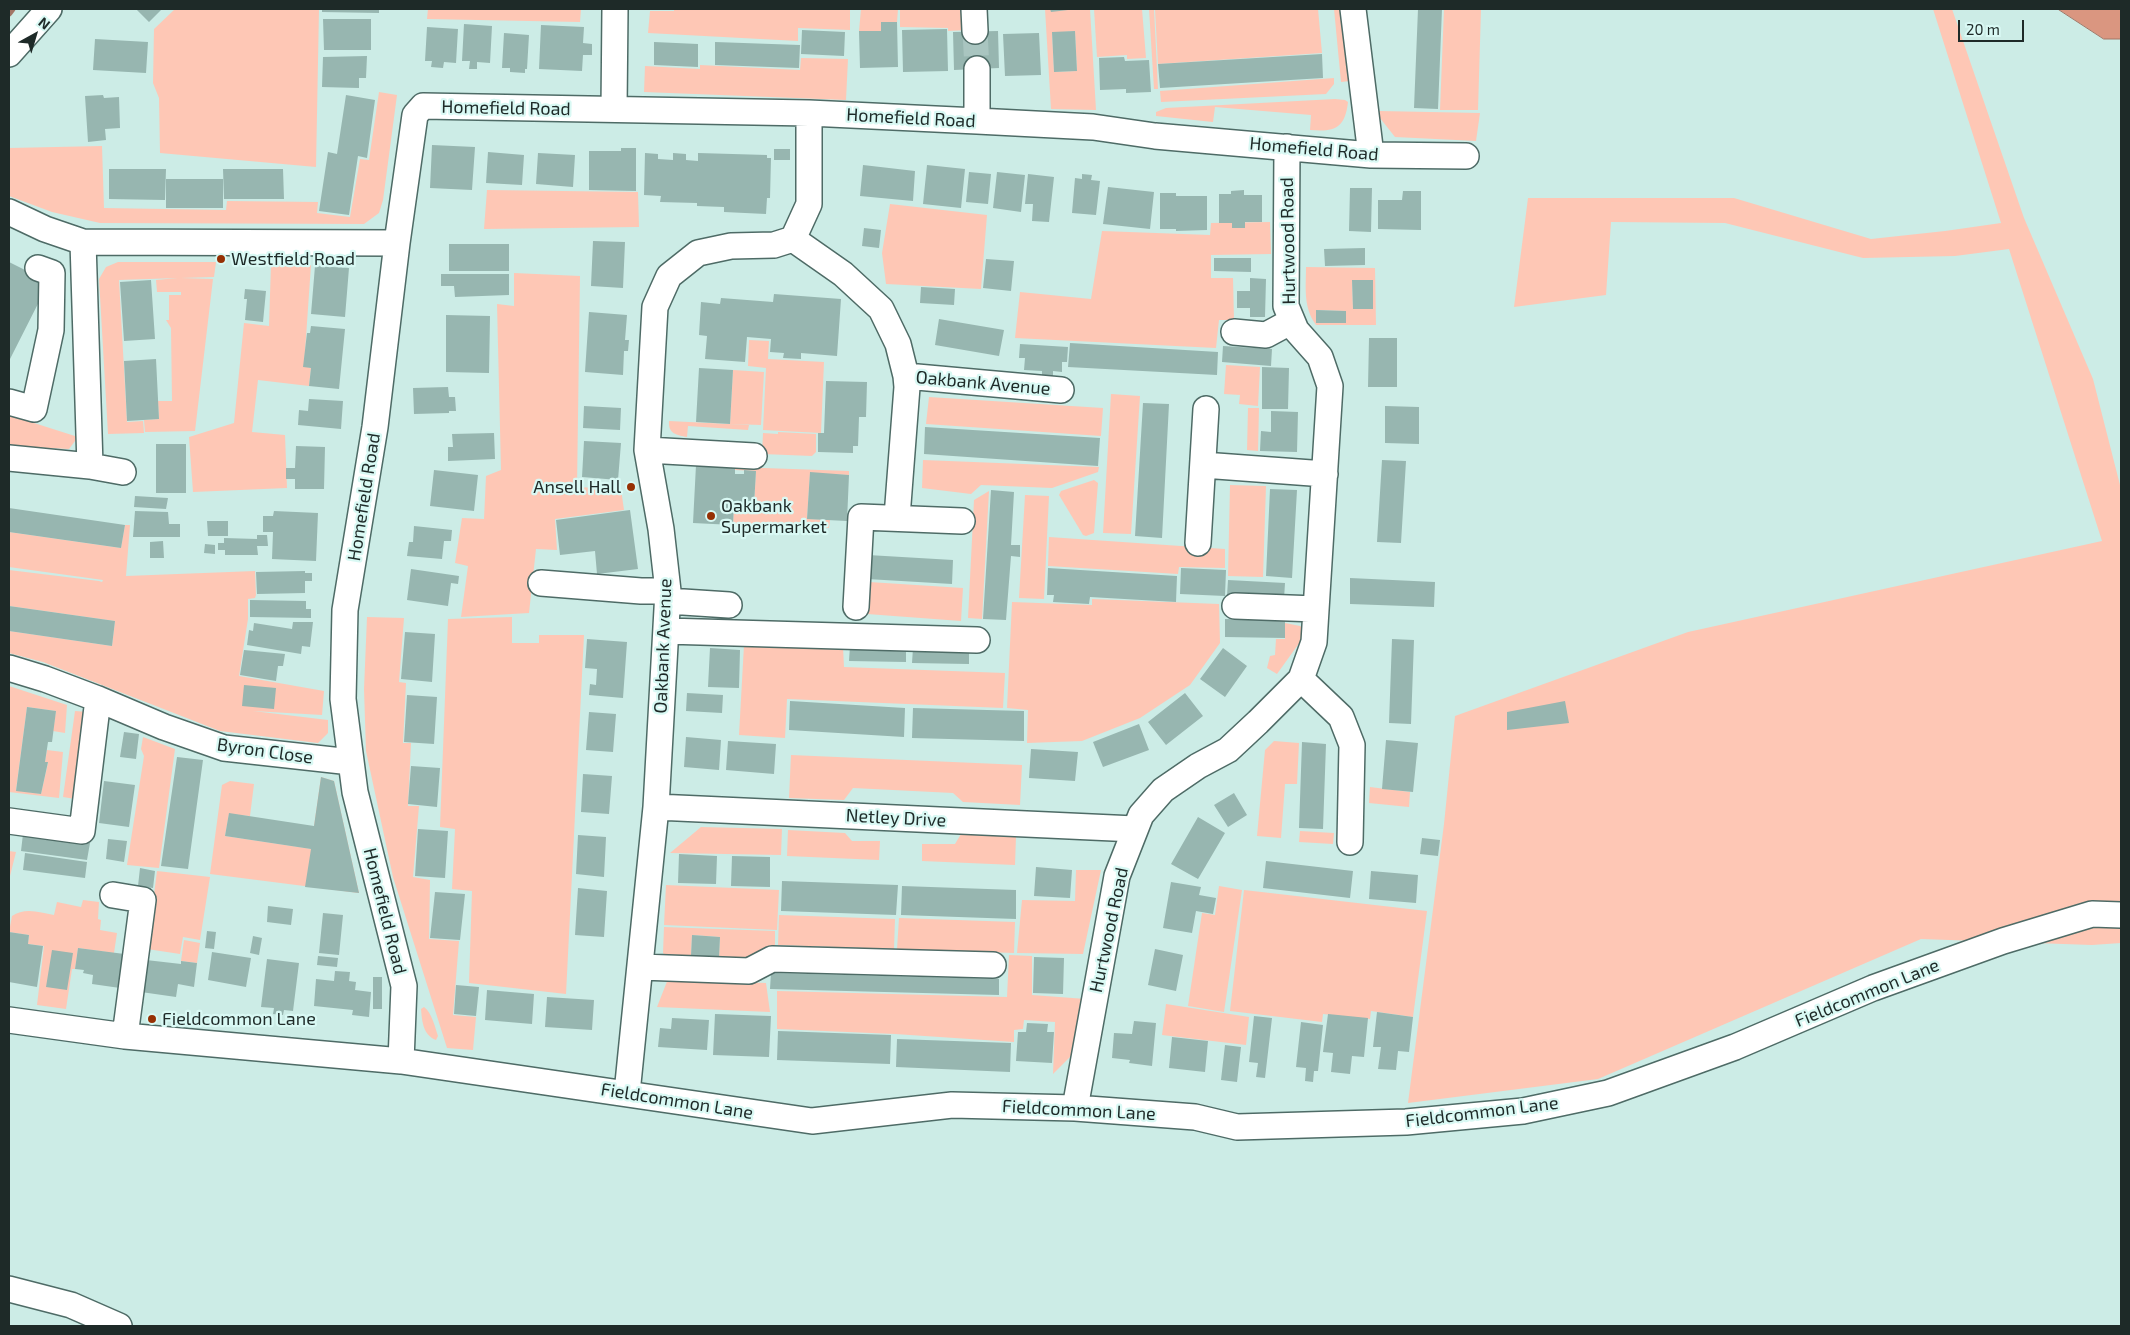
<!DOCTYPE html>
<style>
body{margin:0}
#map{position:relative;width:2130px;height:1335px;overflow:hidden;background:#ccece6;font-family:"Exo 2",sans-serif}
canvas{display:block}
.frame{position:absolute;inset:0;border:10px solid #1e2a28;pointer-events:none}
.north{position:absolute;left:10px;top:10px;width:50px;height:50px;-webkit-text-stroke:4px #d9f9f4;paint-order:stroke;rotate:39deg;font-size:14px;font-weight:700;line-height:20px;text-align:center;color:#1e2a28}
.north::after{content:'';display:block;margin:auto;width:18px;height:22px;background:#1e2a28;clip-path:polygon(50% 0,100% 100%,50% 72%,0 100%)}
.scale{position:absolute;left:1958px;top:20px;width:66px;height:22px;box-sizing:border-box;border:2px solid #1e2a28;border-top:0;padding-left:6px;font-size:15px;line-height:18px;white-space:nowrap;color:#1e2a28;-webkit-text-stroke:4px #d9f9f4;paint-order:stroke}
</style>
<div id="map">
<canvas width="2130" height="1335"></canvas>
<div class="frame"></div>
<div class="north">N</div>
<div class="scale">20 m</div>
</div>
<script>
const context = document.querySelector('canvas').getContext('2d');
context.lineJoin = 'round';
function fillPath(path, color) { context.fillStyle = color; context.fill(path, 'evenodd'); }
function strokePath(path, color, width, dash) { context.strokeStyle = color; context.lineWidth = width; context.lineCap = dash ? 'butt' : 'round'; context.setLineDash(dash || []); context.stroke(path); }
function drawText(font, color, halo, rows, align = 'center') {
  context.font = font + ' "Exo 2",sans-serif'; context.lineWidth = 4.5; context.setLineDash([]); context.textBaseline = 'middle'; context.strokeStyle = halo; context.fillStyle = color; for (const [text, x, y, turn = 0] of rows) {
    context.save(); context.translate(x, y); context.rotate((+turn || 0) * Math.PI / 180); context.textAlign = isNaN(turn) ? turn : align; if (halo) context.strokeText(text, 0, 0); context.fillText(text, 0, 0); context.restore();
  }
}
const green = new Path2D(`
 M175,9H319L316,167L160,153L159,98L153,83L154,29Z
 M428,9H581L580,22L427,19Z
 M674,9H850V30L798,28V41L648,33L650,11H674Z
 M861,9H898L897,22H881V31H859Z
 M900,9H969V30L948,31V28L900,27Z
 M1045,9H1090L1096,110L1051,109ZM1075,31L1077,71L1054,72L1052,33Z
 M1094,9H1142L1146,58L1127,59V55L1097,57Z
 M1149,9H1154L1158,89H1154Z
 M1155,9H1318L1322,53L1158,64Z
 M1334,9H1344L1350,81L1341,82Z
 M1444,9H1481L1478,110H1440Z
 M1933,9H1952L2024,218L2093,379L2121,489V943L2092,945L1921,939L1598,1079L1408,1103L1444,824L1455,716L1688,632L2102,541L2009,249L1955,256L1863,258L1725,223L1611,222L1606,295L1514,307L1528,198H1734L1871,239L1945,231L2001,223Z
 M801,58L848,59L846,100L644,92L645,66L700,69V65L800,70Z
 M1334,78V84L1326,94L1161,102L1160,91Z
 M379,92L397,95L383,200L379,213L364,224L100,223L52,212L9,196V148L102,146L104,208L226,210L227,201L318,202L317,213L350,217L360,159L369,160Z
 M1335,99L1345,100L1348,102C1345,129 1334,132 1310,130L1311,115L1215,107L1213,122L1156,116V112L1166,108Z
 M1379,111L1480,113L1476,141L1395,137L1380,118Z
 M487,190L638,192L639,227L484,229Z
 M890,204L987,215L981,289L886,284L882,253Z
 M1270,222L1271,254L1211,255V278H1233L1234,320H1219L1216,348L1015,338L1020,292L1091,299L1102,231L1210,235L1211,223Z
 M118,262H216L214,277L181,278L213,279L195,431L145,432L144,420L159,419L158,401H172L171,328L166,320H169V295H181V292H157L156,280L178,278L119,280L127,422L143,421L144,433L108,434L99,279L106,267Z
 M271,264L311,265L304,366L311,368L309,386L258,380L252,432L285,435L287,488L193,492L189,437L234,423L244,323L269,326Z
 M1306,267L1375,268L1376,325H1316C1303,307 1306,288 1306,267ZM1352,280H1373V308L1353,309ZM1316,310L1346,311V323Z
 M514,273L580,276L577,487L621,489L624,510L555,519L557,550L536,549L529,613L461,617L468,566L455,563L462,518L484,519L486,476L501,470L497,304L514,306Z
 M749,340L769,341L768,359L824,362L821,433L763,430L766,368L748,366Z
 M1226,365L1260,367L1258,406L1239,404L1240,395L1224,394Z
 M733,370L764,372L761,425L730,424Z
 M1111,394L1140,396L1131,534L1103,533Z
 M929,397L1103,408L1101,436L926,424Z
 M1248,408H1259L1258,451L1247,450Z
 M9,415L78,437L69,449L9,446Z
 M669,421L749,425L748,430L688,426L687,437C677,435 668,434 669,421Z
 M778,432L816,434V452L812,456L762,454L763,433L778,434Z
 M923,460L1099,467L1098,472L1052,488L981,485L971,494L922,488Z
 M735,467L849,471V475L810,473L807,519L830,520L829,528L733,525L734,504L754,505L756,471L735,470Z
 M1094,480L1098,483L1094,533L1086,536L1083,535L1059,495L1061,491Z
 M1230,485L1266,486L1263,577L1228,576Z
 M989,491L982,619L968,618L974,500Z
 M1025,495L1049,496L1044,599L1019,598Z
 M125,525H130L126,576L255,571L256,595L255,598L248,599V619L239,676L324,691L322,715L253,711L328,720V733L318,743L220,731L43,662L9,653V631L112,646L115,621L9,606V570L99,581L102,582L103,580L9,567V532L121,548Z
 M1049,537L1225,549V568L1179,567L1178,574L1048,566Z
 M869,582L963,588L961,621L867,614Z
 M1092,599L1219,604L1220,643L1190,685L1140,718L1082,741L1027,743L1028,710L1007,708L1012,602L1092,605Z
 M367,617L404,618L399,682L406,683L403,743H411L408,806H419L413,877L430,880L429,939L459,941L453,1015L476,1017L473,1050L447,1048L393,877L366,751L364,689Z
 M512,617V643H539V635H584L566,994L469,983L472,891L452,889L455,829L440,827L448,619Z
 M1285,623L1300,626L1304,629L1305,635L1277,674L1267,668L1270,656L1275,655L1276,639H1285Z
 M744,645L843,647L844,667L1005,673L1003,708L787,699L785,738L739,735Z
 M9,686L67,705L65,733L53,731L56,711L27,707L16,790L41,794L48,763L45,762L47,750L63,752L59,798L9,792Z
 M75,711L88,712L75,799L63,797Z
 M143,737L175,749L159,868L127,865L144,756L141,749Z
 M1274,741L1299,743L1297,784H1285L1281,838L1257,836L1265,750Z
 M791,755L1022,765L1020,805L963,802L953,793L853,788L844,800L789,798Z
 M321,777L334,781L359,893L210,874L222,785L230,781L254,784L250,816L229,814L225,836L332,852L314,826Z
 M1370,787L1410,792L1409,807L1369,803Z
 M701,827L782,829L781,855L670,853Z
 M788,830L845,833L852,841H880L879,860L787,856Z
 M1300,831L1334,833L1333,844L1299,842Z
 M961,834L1016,837L1015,865L922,861V844H955Z
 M9,851L16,852L9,880Z
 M1076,870H1101L1083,954L1017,953L1022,900L1075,901Z
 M157,871L210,877L200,940L183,937L180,954L147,949Z
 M666,885L779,890L777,930L664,925Z
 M1219,886L1242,890L1224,1012L1188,1006L1202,913L1215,915Z
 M1244,890L1427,911L1413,1017L1371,1011L1370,1019L1323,1014L1322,1022L1230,1011Z
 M83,900L99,902L98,919L101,920L100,930L117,933L114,953L78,948L75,969H72L66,1009L37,1005L44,946L28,944L29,935L9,932L12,916C24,907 40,912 54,915L57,902L81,907Z
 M779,915L895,919L894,949L778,945Z
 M899,918L1015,922L1014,953L897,949Z
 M664,927L775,931V947H766L744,963L670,960L663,953ZM692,935L720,937L719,957L691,956Z
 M184,940L200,943L197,963L181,961Z
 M1009,955L1032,956V995L1086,999L1074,1053L1053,1074L1055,1022L1024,1020L1023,1029L1014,1030V1042L895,1034L777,1029V991L1007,997Z
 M668,979L766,983L770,1012L657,1007Z
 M1166,1004L1249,1017L1246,1045L1162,1035Z
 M424,1007C432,1013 435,1027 438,1036L436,1040C423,1035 422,1021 421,1009Z`);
const water = new Path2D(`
 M2058,9H2121V39H2104Z`);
const stream = new Path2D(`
 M9,13L12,9`);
const building = new Path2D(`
 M136,9H162L149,22Z
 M322,9H379V13L322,12Z
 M1050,9H1068V10L1051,12Z
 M1418,9H1442L1438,109L1414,108Z
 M323,19H371V50H324Z
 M881,22H897L898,67L860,68L859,31H881Z
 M464,24L492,26L490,63L477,62V69H469L470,61H462Z
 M541,25L584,27L583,43L592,44V55H583L582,71L539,69Z
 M427,27L458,29L456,63L444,62L443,68L431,67L432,61H425Z
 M947,29L948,71L903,72L902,30Z
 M802,30L845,32L844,56L801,54Z
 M998,31L999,68L954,70L953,32Z
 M1075,31L1077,71L1054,72L1052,32Z
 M504,33L529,35L527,69H525V73L510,72V68H502Z
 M1039,33L1041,75L1005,76L1003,34Z
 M95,39L148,42L146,73L93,70Z
 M654,42L698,44V67L654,65Z
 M715,42L800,45L799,68L715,65Z
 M1322,54L1323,78L1160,88L1158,64Z
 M367,56L366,78H359V88L322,87L323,57Z
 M1124,57L1125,61L1149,60L1151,92L1126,93V89L1100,90L1099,58Z
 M103,95L104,98L119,97L120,128L105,129L106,140L88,142L85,96Z
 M346,95L375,100L367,158L358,156L349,215L319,211L328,152L337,154Z
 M432,145L475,147L472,190L430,188Z
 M621,148H636V191L589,190V151H621Z
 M774,149H790V160H774Z
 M488,152L524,155L522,185L486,183Z
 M538,153L575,155L573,187L536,184Z
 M645,153L658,154V159L673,160V153L686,154V160L698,161V153L767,155V158H771L770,198H767L766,214L724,212V207L697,206V203L660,202L661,196L644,195Z
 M863,165L915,171L913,201L860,196Z
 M927,165L965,169L961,208L923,204Z
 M109,169H166L165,200L109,199Z
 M223,169H283L284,199H224Z
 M969,172L991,174L988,204L966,202Z
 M997,172L1025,175L1021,212L993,208Z
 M1028,174L1054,177L1049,222L1032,221L1033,204H1025Z
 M1082,174L1092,175L1091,180L1100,181L1096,215L1072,213L1075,178L1082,179Z
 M166,179H223V208H166Z
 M1108,187L1154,192L1150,229L1103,224Z
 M1350,188H1372L1371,232L1349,231Z
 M1244,190V195H1262V222H1245V228H1232V223H1219V194H1231V191Z
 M1403,191H1421V230L1378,229V200H1402Z
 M1160,193H1176V196H1207V230L1176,231V229H1160Z
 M864,228L881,230L879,248L862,246Z
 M593,241L625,242L623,288L591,286Z
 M449,244H509V271H449Z
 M1365,248V265L1325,266L1324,249Z
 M1214,258H1251V272L1214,271Z
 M986,259L1014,261L1011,291L983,288Z
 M9,262L49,282L9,361Z
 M315,266L349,268L345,317L311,314Z
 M441,274H509V295L455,297L454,286H441Z
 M1250,278L1266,279L1265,317H1250V308H1237V291H1250Z
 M151,280L155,339L124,341L120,282Z
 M1352,280H1373V309H1353Z
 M921,287L955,289L954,305L920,303Z
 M245,289L266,291L263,322L245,320L247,299H244Z
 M774,294L841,299L837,356L801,353V359L783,358L784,353L770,352L771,339L747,337L745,362L705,359L707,336L699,335L701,302L720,304L721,298L773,302Z
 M1316,310L1346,311V323H1316Z
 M589,312L627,315L625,340H629L628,351H624L623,375L585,372Z
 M446,315L490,316L489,373L446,372Z
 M939,319L1004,330L999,356L935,345Z
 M311,326L345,329L339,389L309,386L311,368L303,367L307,333H310Z
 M1369,338H1397V387H1368Z
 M1070,343L1218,352L1217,375L1068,367Z
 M1020,344L1068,347L1067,362H1062V372L1053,371V376L1042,375V371L1024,370L1025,358H1019Z
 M1223,346L1272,349L1271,366L1222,362Z
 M156,359L159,419L127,421L124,361Z
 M1262,367L1289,368L1288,409H1262Z
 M699,368L733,370L730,424L696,422Z
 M826,381L867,382L866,417H859L858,446H853V453L818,452V433H824Z
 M448,387L449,397H455L456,411H449V413L414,414L413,388Z
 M309,399L343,401L341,429L298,425L299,410L308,411Z
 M1143,403L1169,404L1162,538L1135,536Z
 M584,406L621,408L620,430L583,428Z
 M1385,406L1419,407V444L1385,443Z
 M1271,411L1298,412L1297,452L1260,451L1261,431L1271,432Z
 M925,427L1100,438L1098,466L924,454Z
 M494,433L495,459L448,461V447H453L452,434Z
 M584,441L621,443L618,480L582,477Z
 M156,444H186V493H156Z
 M296,446L325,447L324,489H295V479H286V468H295Z
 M1382,460L1406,461L1401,543L1377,542Z
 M696,465L735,467V474H744V470L756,471L754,505L734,504L733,525L693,523Z
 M434,470L478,475L474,511L430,506Z
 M810,472L849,475L847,521L807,519Z
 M1270,489L1297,490L1292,578L1266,576Z
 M991,490L1014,492L1011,545H1020V557L1011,556L1006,620L983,619Z
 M135,496L168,498L166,509L134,507Z
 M9,508L125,525L121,548L9,532Z
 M630,510L638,569L597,574L595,551L560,555L556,520Z
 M135,511L168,512L169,524H180V537H133Z
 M274,511L318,513L316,561L272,559L273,532H263V516H273Z
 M207,521H228V536H208Z
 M414,526L452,530L451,541H444L442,559L407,556L409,542H413Z
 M257,535H267L268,546H257L258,555H225V550H218V543H224V538L257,539Z
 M163,541L164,558H150V542Z
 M205,544L215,545V554L204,553Z
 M868,555L953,560L952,584L867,579Z
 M1048,568L1177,576L1176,602L1090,597L1089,604L1053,602L1054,595H1047Z
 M1181,568L1226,570L1225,596L1180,594Z
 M411,569L459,576L458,584L451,583L448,606L407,600Z
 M305,571V573H312V581H305V593L257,594L256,572Z
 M1350,578L1435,582L1434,607L1350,604Z
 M1228,580L1285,583L1284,599L1227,596Z
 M250,600L306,601V609H311V618L250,617Z
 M9,606L115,621L112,646L9,631Z
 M1225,619L1285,620V638L1225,637Z
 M293,622H313L310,647L302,646L301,654L247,645L249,630L253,631L254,623L292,629Z
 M405,632L435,634L432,682L401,679Z
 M587,639L627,642L623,698L589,695L590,684L596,685L597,669L585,668Z
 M1392,639L1414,640L1411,724L1389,723Z
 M850,646L906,648V662L849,661Z
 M710,648L740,650L739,688L708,687Z
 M913,648L969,649V664L912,663Z
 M1223,648L1247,666L1225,697L1200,679Z
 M244,650L285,654L283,666H278L276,681L240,675Z
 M244,685L276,688L274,709L242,706Z
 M687,693L723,695L722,713L686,711Z
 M1185,693L1203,716L1166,745L1148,722Z
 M407,695L437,697L434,744L404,742Z
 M790,701L905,708L904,737L789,730Z
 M1565,701L1569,723L1507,730V712Z
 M27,707L56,711L52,742H48L45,762H48L41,794L16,791Z
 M913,708L1024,711V741L912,738Z
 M589,712L616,714L613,752L586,750Z
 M1139,724L1149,750L1103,767L1093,742Z
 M124,732L139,734L136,759L120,757Z
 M686,737L721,740L719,770L684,767Z
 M1386,740L1418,743L1413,792L1382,789Z
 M728,741L776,744L774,774L726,770Z
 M1302,742L1326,744L1323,829L1299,828Z
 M1031,749L1078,752L1075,781L1029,778Z
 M177,757L203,760L188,869L161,866Z
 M411,766L440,768L437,807L408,804Z
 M583,774L612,776L609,814L581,812Z
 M321,777L334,781L359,893L305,887L311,849L225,836L229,813L314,826Z
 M104,781L135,785L129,827L99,823Z
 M1234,793L1247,815L1228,827L1214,805Z
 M1198,817L1225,833L1198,879L1171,864Z
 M418,829L448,831L445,878L415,876Z
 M23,834L90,843L87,860L21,851Z
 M578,835L606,837L604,877L576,874Z
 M1422,838L1440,840L1438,856L1420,854Z
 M108,839L127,841L124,862L106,859Z
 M25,853L87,862L85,878L23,870Z
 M679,854L717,856L716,884L678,883Z
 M732,856L770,857V887L731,886Z
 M1266,861L1353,871L1350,898L1263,888Z
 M1036,867L1072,870L1070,898L1034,896Z
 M140,868L155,871L153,888L138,886Z
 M1371,871L1418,875L1416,903L1369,899Z
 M782,881L898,885L896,915L781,911Z
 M1171,882L1201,887L1199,895L1216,898L1213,914L1196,911L1192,933L1163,928Z
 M902,886L1016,890V919L901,915Z
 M578,888L607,891L604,937L575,935Z
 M435,892L465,894L460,940L430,938Z
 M268,906L293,909L291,925L267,922Z
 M323,913L343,915L339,955L319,953Z
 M207,931L216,932L214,949L205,948Z
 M9,932L29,935L28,944L43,946L37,987L9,982Z
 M692,935L720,937L719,958L691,956Z
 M253,936L262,938L259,955L250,953Z
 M78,948L132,955L127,989L92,984L93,975L83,973L84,970L75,969Z
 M1155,949L1183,955L1176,991L1148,985Z
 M52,950L73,953L67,990L46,987Z
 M212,952L251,958L246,987L208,980Z
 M318,956L338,958L337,967L317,965Z
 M1034,957L1064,958L1063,994L1033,993Z
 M267,959L299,963L293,1011L284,1010L283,1015L273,1014L274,1008L261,1007Z
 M146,960L181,964V961L197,963L194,987L178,984L176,997L141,992Z
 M335,971L350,972L349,981L356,982L355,990L371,992L369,1017L352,1015L353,1010L314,1006L316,979L334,981Z
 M771,973L999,979V995L770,989Z
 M373,977H382V1009H373Z
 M456,985L479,987L476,1016L454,1014Z
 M487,990L534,994L532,1024L485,1020Z
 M547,997L594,1000L592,1030L545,1027Z
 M1377,1012L1413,1017L1409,1052L1398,1051L1396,1070L1378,1069L1381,1047H1373Z
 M715,1014L771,1016L769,1057L713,1055Z
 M1328,1014L1368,1018L1364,1057L1352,1056L1350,1074L1331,1072L1333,1053L1323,1052Z
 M1254,1016L1272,1018L1265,1078L1256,1077L1258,1063L1249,1062Z
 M672,1018L709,1020L707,1050L658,1047L660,1028L671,1029Z
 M1134,1021L1156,1023L1152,1066L1129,1063L1130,1060L1112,1058L1114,1033L1132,1034Z
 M1301,1022L1323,1025L1318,1071H1314L1313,1082L1305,1081L1306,1068L1296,1067Z
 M1027,1023L1048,1024L1047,1032H1054L1052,1063L1016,1061L1018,1032H1026Z
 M778,1031L891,1035L890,1064L777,1060Z
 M1172,1037L1208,1041L1205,1072L1169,1068Z
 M897,1039L1011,1043L1010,1072L896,1067Z
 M1225,1045L1241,1047L1237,1082L1221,1080Z`);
const minorTunnel = new Path2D(`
 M975,31L977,69`);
const minor = new Path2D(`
 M974,9L975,31
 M1353,9L1371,155
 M9,54L49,9
 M614,109L615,9
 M977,121V69
 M9,212L45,229L83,242L397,243
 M793,239L843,274L881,309L898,344L906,376L907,387L897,517
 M83,242L90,466L123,472
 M1234,332L1266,335L1292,321
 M906,376L1061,390
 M9,402L34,409L51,330L52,273L38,268
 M647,450L754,456
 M9,458L90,466
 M1203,465L1325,474
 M1198,543L1206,409
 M541,583L641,591H668
 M668,601L729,605
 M1235,606L1316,609
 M856,607L861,517L962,521
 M666,631L977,640
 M9,668L45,679L98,699L164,727L224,748L351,762
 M1301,679L1341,717L1352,745L1350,842
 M656,807L1135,829
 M9,821L82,831L98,699
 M113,895L143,900L125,1036
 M641,967L749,971L772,959L993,965
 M9,1020L125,1036L401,1061L812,1121L952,1105L1075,1108L1195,1117L1237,1127L1406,1122L1523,1111L1608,1093L1735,1047L1873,988L2003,941L2092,914L2121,915
 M401,1061L404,986L355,792L343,699L345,610L375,427L397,243L415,115L423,106L809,113L977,121L1093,127L1155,136L1371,155L1466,156
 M627,1093L656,807L668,591L661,529L647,450L655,307L669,276L698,253L731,246L774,245L793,239L809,204V113
 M1075,1108L1117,876L1141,815L1163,790L1198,766L1228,750L1258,722L1301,679L1314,642L1330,386L1320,357L1296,330L1286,306L1287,147
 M9,1289L71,1305L119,1326`);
const markers = [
 [221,259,5,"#963004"],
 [631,487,5,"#963004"],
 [711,516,5,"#963004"],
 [152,1019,5,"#963004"]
];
const streetNames = [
 ["Homefield Road",506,108,1],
 ["Homefield Road",911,118,3],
 ["Homefield Road",1314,149,5],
 ["Hurtwood Road",1288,241,-91],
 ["Oakbank Avenue",983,383,5],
 ["Homefield Road",364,497,-81],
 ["Oakbank Avenue",663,646,-88],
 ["Byron Close",265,751,8],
 ["Netley Drive",896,818,3],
 ["Homefield Road",385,911,76],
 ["Hurtwood Road",1109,930,-78],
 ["Fieldcommon Lane",1867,993,-22],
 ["Fieldcommon Lane",677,1101,9],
 ["Fieldcommon Lane",1079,1110,3],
 ["Fieldcommon Lane",1482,1112,-7]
];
const poiNames = [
 ["Westfield Road",231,259],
 ["Ansell Hall",621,487,"right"],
 ["Oakbank",721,506],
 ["Supermarket",721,527],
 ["Fieldcommon Lane",162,1019]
];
fillPath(green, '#fec7b5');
fillPath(water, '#da9680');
strokePath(water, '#a27666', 1);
strokePath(stream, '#a27666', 7);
fillPath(building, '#97b6b0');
strokePath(minorTunnel, '#a9c5c0', 25, [25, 12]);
strokePath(minor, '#4e6b66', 28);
strokePath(minor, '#fff', 25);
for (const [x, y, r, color] of markers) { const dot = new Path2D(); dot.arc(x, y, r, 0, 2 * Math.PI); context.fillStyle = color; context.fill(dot); strokePath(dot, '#d9f9f4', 2); }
drawText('18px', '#1e2a28', '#d9f9f4', streetNames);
drawText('18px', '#1e2a28', '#d9f9f4', poiNames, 'left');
</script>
